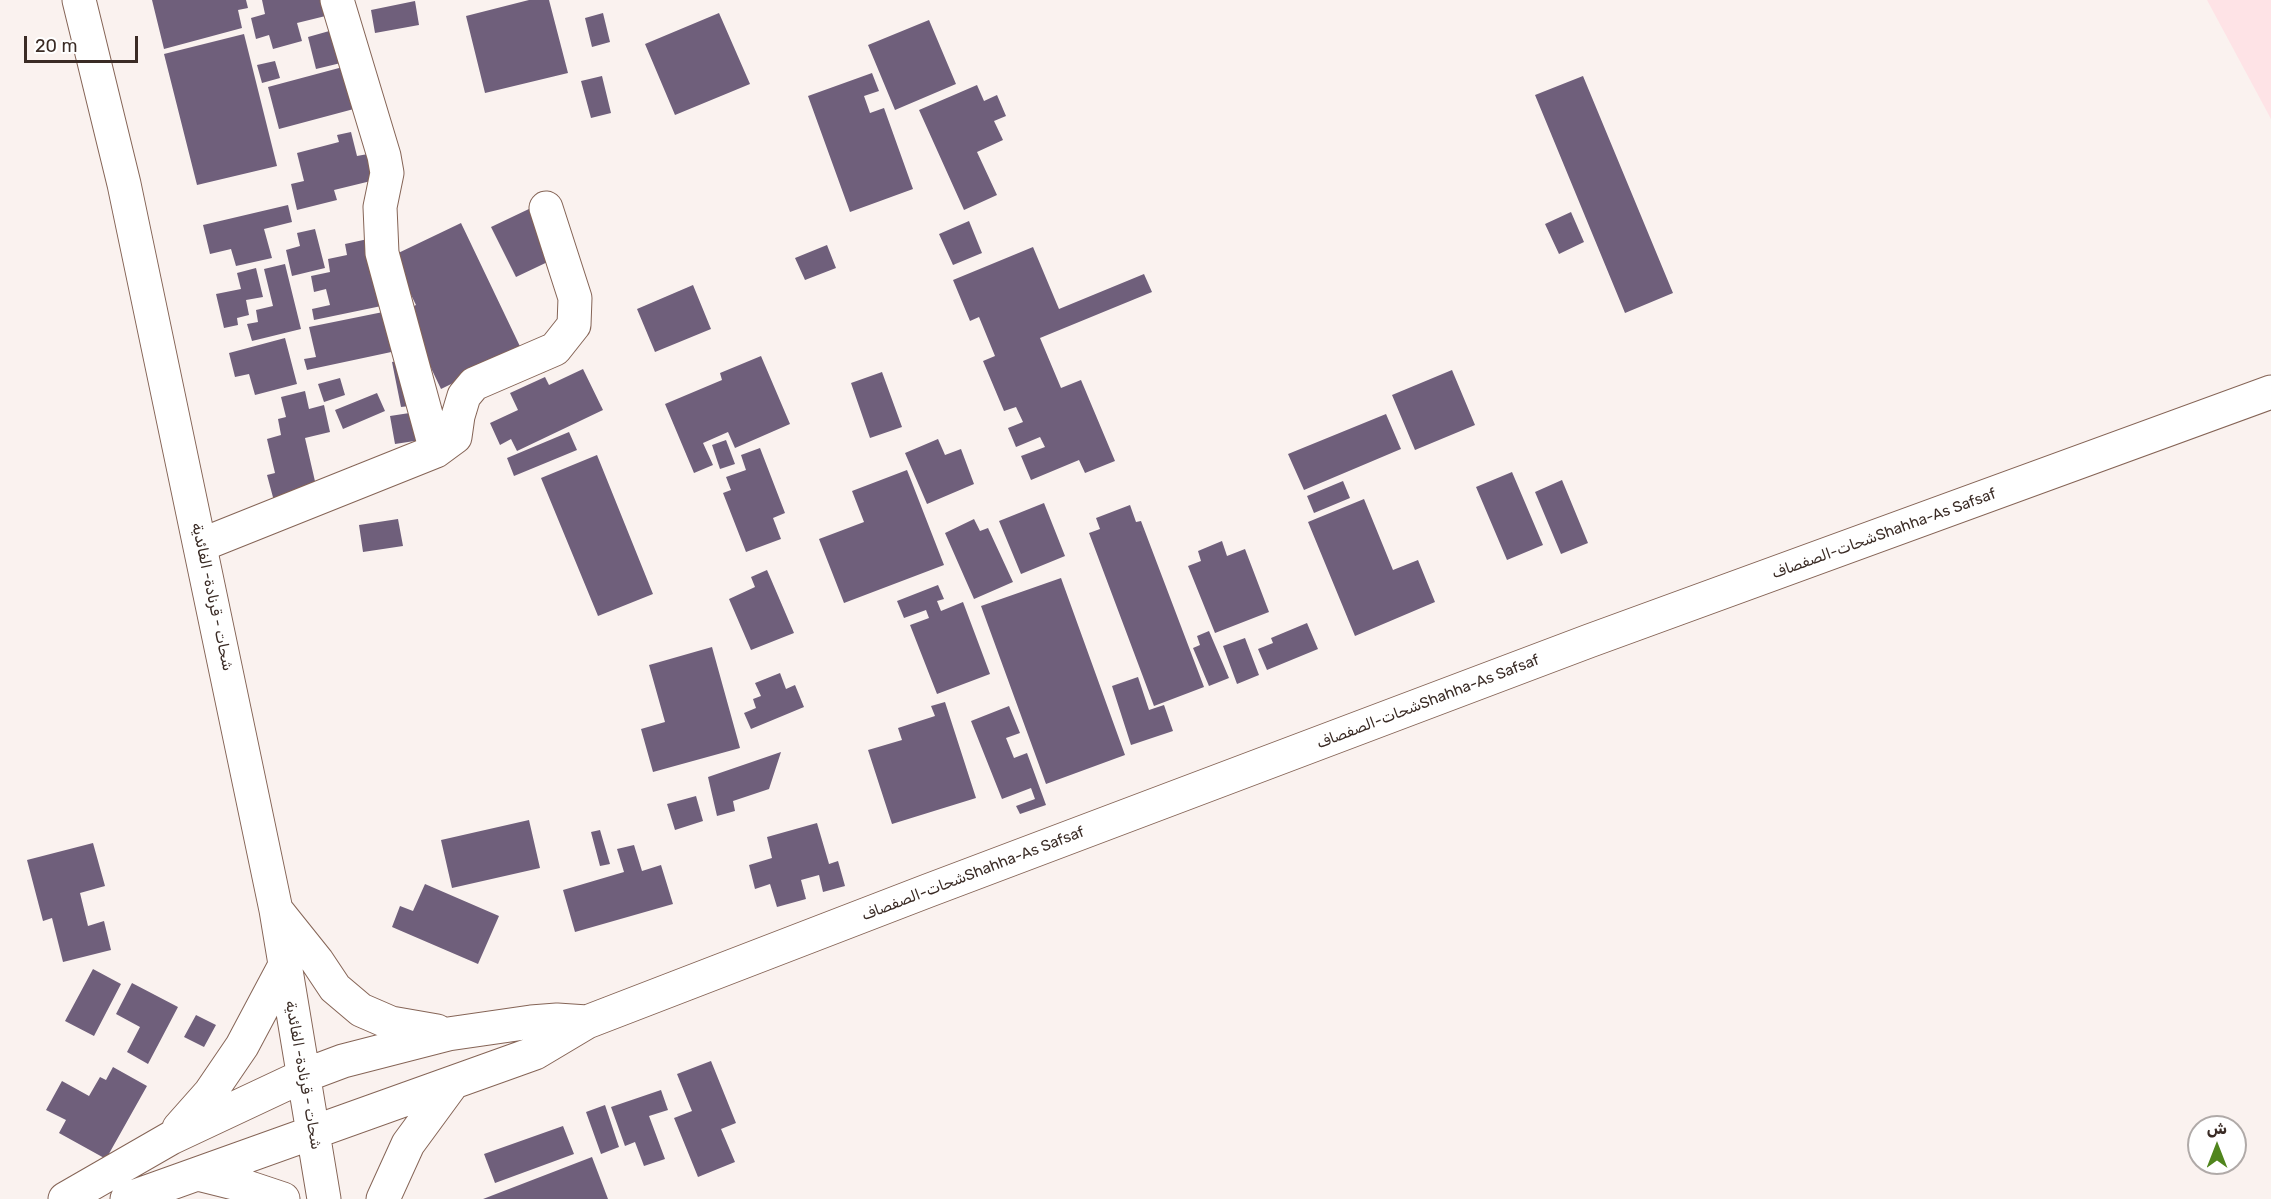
<!DOCTYPE html>
<meta charset="utf-8">
<style>
body{margin:0}
#map{position:relative;width:2271px;height:1199px;overflow:hidden;background:#faf2ef;font-family:Rubik,"Noto Naskh Arabic",sans-serif}
canvas{display:block}
.north{position:absolute;left:2187px;top:1115px;width:60px;height:60px;box-sizing:border-box;background:#fff;border:2px solid #b0aaa8;border-radius:50%;rotate:0deg;font-size:16px;font-weight:700;line-height:24px;text-align:center;color:#3a2b25}
.north::after{content:'';display:block;margin:auto;width:21px;height:27px;background:#50851d;clip-path:polygon(50% 0,100% 100%,50% 72%,0 100%)}
.scale{position:absolute;left:24px;top:36px;width:114px;height:27px;box-sizing:border-box;border:3px solid #3a2b25;border-top:0;padding-left:8px;font-size:18px;line-height:21px;white-space:nowrap;color:#3a2b25;-webkit-text-stroke:4px #fff;paint-order:stroke}
</style>
<div id="map">
<canvas width="2271" height="1199"></canvas>
<div class="north">ش</div>
<div class="scale">20 m</div>
</div>
<script>
const context = document.querySelector('canvas').getContext('2d');
context.lineJoin = 'round';
function fillPath(path, color) { context.fillStyle = color; context.fill(path, 'evenodd'); }
function strokePath(path, color, width, dash) { context.strokeStyle = color; context.lineWidth = width; context.lineCap = dash ? 'butt' : 'round'; context.setLineDash(dash || []); context.stroke(path); }
function drawText(font, color, halo, rows, align = 'center') {
  context.font = font + ' Rubik,"Noto Naskh Arabic",sans-serif'; context.lineWidth = 6; context.setLineDash([]); context.textBaseline = 'middle'; context.strokeStyle = halo; context.fillStyle = color; for (const [text, x, y, turn = 0] of rows) {
    context.save(); context.translate(x, y); context.rotate((+turn || 0) * Math.PI / 180); context.textAlign = isNaN(turn) ? turn : align; if (halo) context.strokeText(text, 0, 0); context.fillText(text, 0, 0); context.restore();
  }
}
const industrial = new Path2D(`
 M2207,0H2271V119Z`);
const building = new Path2D(`
 M152,0H246L248,8L238,10L242,28L164,49Z
 M262,0H347L350,10L297,23L302,41L273,49L269,35L256,39L251,18L265,14Z
 M529,0H549L568,73L485,93L466,16Z
 M415,1L419,25L375,33L371,10Z
 M603,13L610,42L592,47L585,18Z
 M719,13L750,84L675,115L645,44Z
 M929,20L956,84L895,110L868,45Z
 M340,28L349,61L316,69L308,37Z
 M244,34L277,166L197,185L164,54Z
 M275,61L280,78L262,83L257,65Z
 M354,64L365,106L279,129L268,87Z
 M872,73L879,91L864,96L870,113L884,108L913,189L850,212L808,96Z
 M602,76L611,113L591,118L581,81Z
 M1583,76L1673,293L1625,313L1535,95Z
 M977,85L984,101L997,95L1006,116L994,121L1003,140L977,152L997,195L964,210L919,110Z
 M351,132L357,156L368,154L375,180L334,190L337,200L297,210L291,184L304,181L297,153L339,142L337,135Z
 M288,205L292,222L264,229L272,258L236,266L231,249L210,254L203,225Z
 M531,208L556,258L516,277L491,227Z
 M1571,212L1584,242L1559,254L1545,224Z
 M969,221L982,253L953,265L939,234Z
 M461,223L527,361H498L441,389L404,311L416,305L392,256Z
 M315,229L325,268L292,276L286,250L300,246L297,233Z
 M377,237L391,304L314,320L312,309L330,305L326,289L314,292L311,276L330,272L328,259L347,255L345,244Z
 M827,245L836,268L805,280L795,258Z
 M1033,247L1059,309L1144,274L1152,292L1040,338L1061,388L1081,380L1115,461L1085,473L1079,460L1031,480L1021,456L1045,447L1040,437L1016,447L1008,428L1023,422L1016,407L1004,411L983,361L995,356L979,317L970,321L953,280Z
 M285,264L301,329L252,341L247,324L258,322L256,310L273,306L264,269Z
 M256,268L263,297L246,300L249,315L237,318L238,325L224,328L216,294L241,289L237,273Z
 M693,285L711,329L655,352L637,309Z
 M388,311L396,351L307,370L304,359L316,357L309,327Z
 M285,338L297,384L255,395L249,374L235,377L229,353Z
 M761,356L790,424L735,448L728,432L703,443L713,465L694,473L665,404L722,380L720,373Z
 M410,359L418,405L401,407L392,362Z
 M583,369L603,410L517,451L511,439L500,445L490,423L518,410L510,393L545,377L549,385Z
 M1452,370L1475,425L1415,450L1392,395Z
 M882,372L902,427L870,438L851,383Z
 M340,378L345,395L324,402L318,384Z
 M305,391L309,409L324,405L330,432L305,438L317,490L274,501L267,475L275,473L267,439L281,435L278,419L286,417L281,397Z
 M377,393L385,411L343,429L335,410Z
 M429,410L434,438L395,444L390,416Z
 M1386,414L1401,449L1304,490L1288,454Z
 M569,432L577,450L514,476L507,458Z
 M938,439L945,455L961,449L974,484L927,504L905,453Z
 M726,440L735,464L720,469L712,445Z
 M760,448L785,513L773,518L781,539L746,552L723,493L731,490L726,477L746,470L741,455Z
 M597,455L653,594L598,616L541,478Z
 M907,470L944,565L844,603L819,539L864,522L852,491Z
 M1512,472L1543,545L1507,560L1476,487Z
 M1562,480L1588,543L1561,554L1535,492Z
 M1343,481L1350,498L1314,513L1307,496Z
 M1364,499L1393,570L1418,560L1435,602L1355,636L1308,522Z
 M1044,503L1065,556L1021,574L999,521Z
 M1130,505L1136,522L1141,521L1204,687L1154,706L1089,533L1100,529L1096,518Z
 M398,519L403,546L363,552L359,525Z
 M974,519L980,531L988,528L1013,582L974,599L945,533Z
 M1222,541L1227,556L1245,549L1269,612L1215,633L1188,566L1201,561L1198,551Z
 M767,570L794,633L751,650L729,599L755,587L751,577Z
 M1061,578L1125,755L1046,784L981,606Z
 M938,585L944,599L937,601L941,611L963,602L990,674L937,694L910,625L929,618L926,610L904,618L897,601Z
 M1307,623L1318,649L1267,670L1258,649L1273,643L1271,638Z
 M1209,631L1229,678L1209,686L1193,648L1200,645L1197,636Z
 M1245,638L1259,675L1237,684L1223,646Z
 M712,647L740,748L653,772L641,729L665,722L649,665Z
 M780,673L786,689L795,685L804,707L751,729L744,713L756,708L753,699L761,696L755,683Z
 M1138,677L1149,710L1164,705L1173,731L1131,745L1112,686Z
 M945,702L976,798L892,824L868,750L902,740L898,728L935,716L931,706Z
 M1009,706L1020,733L1006,738L1014,758L1027,753L1046,805L1020,814L1016,806L1035,799L1031,788L1002,799L971,721Z
 M781,752L769,789L733,801L735,811L717,816L708,777Z
 M696,796L703,821L675,830L667,804Z
 M529,820L540,868L452,888L441,840Z
 M817,823L829,864L838,861L845,886L823,892L819,875L801,880L806,899L777,907L770,884L755,889L749,865L772,858L767,837Z
 M600,830L610,864L600,866L591,832Z
 M93,843L105,886L80,893L88,926L104,921L111,950L63,962L52,918L43,921L27,860Z
 M634,845L642,871L661,865L673,904L575,932L563,890L624,872L617,849Z
 M425,884L499,916L478,964L392,927L400,906L413,911Z
 M93,969L121,984L94,1036L65,1021Z
 M132,983L178,1007L148,1064L127,1052L140,1027L116,1014Z
 M196,1015L216,1025L204,1047L184,1037Z
 M711,1061L736,1123L721,1129L735,1162L698,1177L674,1118L692,1111L677,1074Z
 M113,1067L147,1086L106,1159L59,1133L66,1120L46,1110L62,1081L89,1096L100,1077L106,1080Z
 M661,1090L668,1110L649,1116L665,1159L644,1166L635,1142L625,1146L611,1107Z
 M605,1105L619,1147L601,1154L586,1112Z
 M563,1126L574,1154L495,1183L484,1154Z
 M592,1157L608,1199H483Z`);
const minor = new Path2D(`
 M337,0L384,156L387,173L380,207L382,253L436,451
 M201,545L436,451L455,437L458,416L464,396L474,384L555,349L574,325L575,298L546,208`);
const major = new Path2D(`
 M79,0L124,184L276,910L324,1199
 M277,911L317,961L335,988L361,1010L391,1023L437,1031
 M179,1128L210,1093L242,1046L284,967
 M198,1174L238,1184L283,1199
 M65,1199L171,1138L303,1076L343,1061L448,1034L531,1022L557,1020L587,1022
 M127,1199L535,1053L587,1022L927,891L1589,641L2271,392
 M383,1199L408,1144L452,1084`);
const streetNames = [
 ["شحات-الصفصافShahha-As Safsaf",1884,534,-20],
 ["شحات - قرنادة- الفائدية",212,597,78],
 ["شحات-الصفصافShahha-As Safsaf",1428,702,-21],
 ["شحات-الصفصافShahha-As Safsaf",973,874,-21],
 ["شحات - قرنادة- الفائدية",303,1075,80]
];
fillPath(industrial, '#fee3e6');
fillPath(building, '#6f5f7b');
strokePath(minor, '#856456', 35);
strokePath(major, '#856456', 35);
strokePath(minor, '#fff', 33);
strokePath(major, '#fff', 33);
drawText('15px', '#3a2b25', '#fff', streetNames);
</script>
